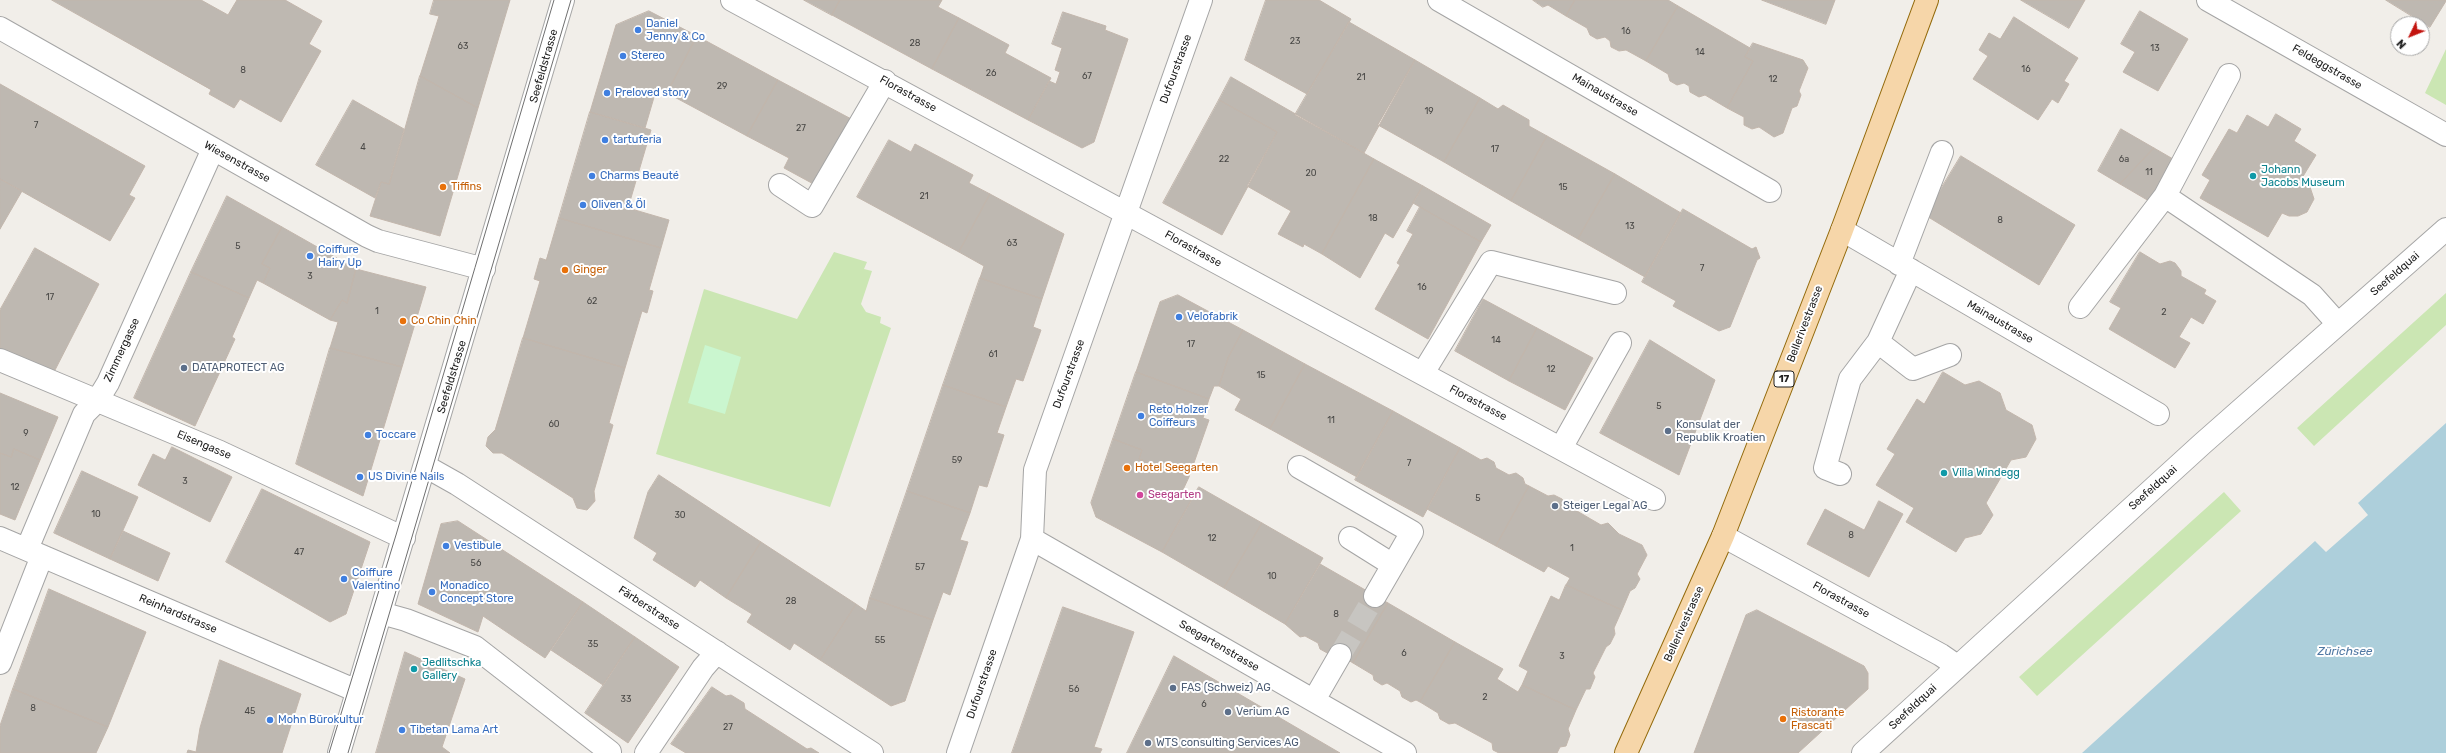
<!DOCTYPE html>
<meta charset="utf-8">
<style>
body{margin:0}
#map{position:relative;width:2446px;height:753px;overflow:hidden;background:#f1eee9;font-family:Rubik,sans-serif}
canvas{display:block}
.north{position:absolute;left:2390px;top:16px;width:40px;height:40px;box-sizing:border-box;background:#fff;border:1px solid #a6a6a6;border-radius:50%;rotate:227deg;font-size:11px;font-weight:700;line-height:16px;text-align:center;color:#212121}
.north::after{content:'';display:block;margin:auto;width:14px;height:18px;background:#c3140f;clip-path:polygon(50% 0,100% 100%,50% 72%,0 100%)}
</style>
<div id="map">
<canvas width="2446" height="753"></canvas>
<div class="north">N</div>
</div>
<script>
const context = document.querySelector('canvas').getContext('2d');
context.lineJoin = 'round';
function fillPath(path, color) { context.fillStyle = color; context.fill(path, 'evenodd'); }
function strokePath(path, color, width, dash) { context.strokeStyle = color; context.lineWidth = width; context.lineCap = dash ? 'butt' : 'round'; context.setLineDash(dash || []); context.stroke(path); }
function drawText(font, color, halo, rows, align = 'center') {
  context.font = font + ' Rubik,sans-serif'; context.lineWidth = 4; context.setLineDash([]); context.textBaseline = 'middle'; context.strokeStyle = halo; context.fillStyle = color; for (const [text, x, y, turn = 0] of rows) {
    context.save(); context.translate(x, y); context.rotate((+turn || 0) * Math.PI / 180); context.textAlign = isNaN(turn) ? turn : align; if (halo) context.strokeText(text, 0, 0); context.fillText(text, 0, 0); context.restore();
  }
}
const grass = new Path2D(`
 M2446,49V105L2425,93Z
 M834,252L867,262L864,269L872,271L861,304L866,312L881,317L880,323L891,328L830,507L656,454L704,289L797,319Z
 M2446,293V325L2314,446L2297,428Z
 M2224,492L2241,511L2037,696L2019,677Z`);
const park = new Path2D(`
 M705,345L741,357L725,414L688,403Z`);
const water = new Path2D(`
 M2446,423V753H2082L2315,541L2326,552L2368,515L2358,503Z`);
const building = new Path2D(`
 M52,0H201L228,15L237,0H285L322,21L309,44L321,51L281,122L240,99L234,108L209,94L211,90Z
 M434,0H510L478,108L420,76L439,16L430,14Z
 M804,0H840L832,15Z
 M840,0H942L938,7L959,18L932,69L832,15Z
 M1266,0H1319L1351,19L1307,94L1245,60Z
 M1533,0H1575L1566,16L1548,5L1543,7Z
 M1575,0H1668L1678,6L1646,61L1626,50L1619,51L1611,47L1610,41L1605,37L1597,39L1590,35L1587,28L1566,16Z
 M1762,0H1835L1826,24Z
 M2021,0H2085L2069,28Z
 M2386,0H2446V1L2430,27Z
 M1678,6L1750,48L1745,57L1753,61L1727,108L1705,95L1699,97L1690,92L1689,86L1684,83L1677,85L1670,81L1668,74L1646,61Z
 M649,11L697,36L667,93L657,87L645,128L590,112L616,25Z
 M2140,11L2188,39L2158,91L2123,72L2135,52L2121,44Z
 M1063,12L1106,26L1105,30L1128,39L1094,142L1082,148L1028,120L1049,81L1056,84L1060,72L1055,70L1062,48L1052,44Z
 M2014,17L2078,58L2064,81L2069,84L2058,103L2052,99L2038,120L1973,79L1988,56L1979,50L1989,33L2000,39Z
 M959,18L1009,45L1005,53L1051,78L1028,120L932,69Z
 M1349,22L1415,60L1364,153L1295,115Z
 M697,36L778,80L747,136L667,93Z
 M1753,43L1803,60L1808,68L1799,91L1801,95L1797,106L1792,108L1783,133L1774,137L1759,127L1752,129L1744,125V117L1727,108L1753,61L1745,57Z
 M1415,60L1480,98L1444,162L1378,125Z
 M420,76L478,108L440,236L370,216L381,182L389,184Z
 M1231,77L1374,159L1322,254L1304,244L1303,247L1278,234L1291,211L1247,186L1277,132L1219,100Z
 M778,80L855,121L819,187L784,168L789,158L747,136Z
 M0,84L145,166L129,195L135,198L110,241L0,179Z
 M1480,98L1498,109L1503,105L1529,120V126L1547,136L1511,201L1444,162Z
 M353,100L404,129L389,184L381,182L375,198L316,165Z
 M1219,100L1277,132L1222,235L1163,203Z
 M590,112L651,130L628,208L669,220L661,248L559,218Z
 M2276,114L2301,129L2294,141L2316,155L2302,178L2309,184L2314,199L2307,212L2298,216H2289L2282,213L2268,237L2200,198L2210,180L2202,175L2229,129L2237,133L2247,115L2268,127Z
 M2121,129L2154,148L2120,184L2098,171Z
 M1547,136L1615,174L1578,239L1511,201Z
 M889,140L911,152L915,144L973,175L969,183L990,194L959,252L857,197Z
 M2154,148L2173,159L2149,201L2120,184Z
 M1961,156L2075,225L2039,285L1925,215Z
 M1374,159L1423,186L1393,238L1385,233L1360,278L1322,254Z
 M1615,174L1681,213L1645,277L1578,239Z
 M0,179L22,191L0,229Z
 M1423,186L1491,225L1481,242L1413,203Z
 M990,194L1064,234L1042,299L980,278L984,266L959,252Z
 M227,196L282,227L262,264L270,268L263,283L257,280L249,298L191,272Z
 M1420,207L1481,242L1428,339L1375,309L1400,265L1397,263L1413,234L1407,231Z
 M1683,209L1752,249L1756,247L1760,258L1757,260L1730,327L1719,331L1673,306L1676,301L1642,282Z
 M559,218L661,248L649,290L653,291L647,313L642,311L625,368L523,338L540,281L534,279L540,258L546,260Z
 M282,227L356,269L347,303L342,300L330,320L263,283L270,268L262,264Z
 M35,248L99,284L54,372L0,351V310Z
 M2140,252L2160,264L2170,261L2175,263L2181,271V276L2206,290L2204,294L2216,301L2203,324L2191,317L2179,337L2190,343L2175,368L2109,329L2121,308L2110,302Z
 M356,269L426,287L402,367L330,348L338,322L330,320L342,300L347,303Z
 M191,272L249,298L232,337L235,339L195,426L134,398Z
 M980,278L1042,299L1033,327L1041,330L1023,381L1016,379L1006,407L943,385Z
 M1178,295L1243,330L1228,358L1219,386H1214L1209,399L1136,372L1160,302Z
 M1483,299L1537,328L1509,381L1455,351Z
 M1537,328L1593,358L1565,410L1509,381Z
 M1243,330L1305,364L1270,429L1235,410L1241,399L1219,386L1228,358Z
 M523,338L625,368L609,423L613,425L594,491L595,501L587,510L577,508L573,498L502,453H493L486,446L488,437L495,430Z
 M1650,340L1715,380L1679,475L1600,433Z
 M330,348L402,367L363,496L296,464Z
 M1305,364L1393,411L1357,477L1270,429Z
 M1136,372L1209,399L1203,418L1209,420L1189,477L1139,459L1142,450L1113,439Z
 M1943,372L1965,385L1979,381L2000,393L2006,410L2032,425L2036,439L2026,457L2011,460L1986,503L1993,515L1981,534L1965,538L1956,552L1906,522L1914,508L1876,485L1895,454L1887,449L1917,399L1924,404Z
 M943,385L1006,407L997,433L1004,435L987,487L979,485L970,513L907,491Z
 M0,393L58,417L40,460L14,449L11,457L0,453Z
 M1393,411L1460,448L1423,517L1355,480Z
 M1113,439L1142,450L1139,459L1189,477L1182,492L1192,499L1162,552L1096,517L1091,503Z
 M172,447L232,477L210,522L138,485L153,454L165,460Z
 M1460,448L1481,460L1487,458L1494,462L1496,468L1509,475L1516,473L1523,478L1525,484L1529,486L1496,546L1427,509Z
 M14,449L40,460L15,520L0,514V453L11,457Z
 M82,471L138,497L110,559L54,533Z
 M659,475L761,542L726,598L700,580L695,587L653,560L657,553L634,538L648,492Z
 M1529,486L1548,496L1554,495L1562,499L1565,504L1601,525L1608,523L1619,534L1642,545L1647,555L1637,574L1640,579L1635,588L1630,591L1622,610L1566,585L1570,578L1548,566L1544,572L1496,546Z
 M1199,487L1262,523L1224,588L1162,552Z
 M262,489L370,542L346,614L330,622L226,562Z
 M907,491L970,513L960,540L968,542L950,595L943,592L933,620L870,598Z
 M1879,501L1903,514L1869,577L1807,544L1825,509L1864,530Z
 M458,521L583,602L545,658L483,616L478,632L418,604L441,524Z
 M1262,523L1323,558L1285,624L1224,588Z
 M123,531L170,553L158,581L110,559Z
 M761,542L856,604L820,660L794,643L790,650L747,622L752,614L726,598Z
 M1320,564L1388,603L1353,663L1340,655L1329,654L1320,649L1318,643L1305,636L1300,637L1285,624Z
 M1566,585L1622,610L1614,628L1615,634L1610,644L1606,647L1593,673L1595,677L1590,689H1586L1576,710L1522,685L1528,671L1519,666L1551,596L1559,600Z
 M49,589L146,632L108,727L13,689Z
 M870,598L933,620L905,701L891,706L820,660L856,604L866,611Z
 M583,602L635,637L603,685L551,650Z
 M1388,603L1455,642L1420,702L1416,700L1411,702L1402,697L1400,691L1387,683L1382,685L1374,680L1373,675L1353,663Z
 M1063,607L1134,632L1094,747L1102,749L1100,753H1012Z
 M1757,610L1864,666L1868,673V689L1798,753H1694L1746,615Z
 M635,637L679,667L628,743L585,713Z
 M1455,642L1503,669L1497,679L1518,692L1522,685L1576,710L1568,729L1570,735L1566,746L1560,747L1557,753H1499L1493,750L1492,743L1455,723L1449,724L1440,719L1438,713L1420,702Z
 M405,652L465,679L442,747L450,753H376Z
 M1174,656L1340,753H1127Z
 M220,660L301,694L282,753H187L188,750L196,752L200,728Z
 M712,687L726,696L731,695L744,703L745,709L807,749L811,748L819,753H686L671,744Z
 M13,689L108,727L96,753H0V726Z`);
const minorTunnel = new Path2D(`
 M1340,655L1375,596`);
const minor = new Path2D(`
 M732,0L1654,499
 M1439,0L1770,191
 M2208,0L2446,135
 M0,28L367,236L378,241L484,269
 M2229,75L2165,196L2312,295L2338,324
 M780,185L812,206L885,81
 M1842,230L2158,414
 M1899,264L1942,152
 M2080,307L2165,196
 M1878,342L1913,369L1950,355
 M0,360L220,452L404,538
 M1423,373L1491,262L1615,293
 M1561,448L1620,343
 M425,466L457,484L872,753
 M1299,467L1412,532L1393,565L1350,538
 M1840,474L1825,468L1850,379L1878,342L1911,270
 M1723,536L1941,655L1957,666
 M0,538L357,691
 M1032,539L1405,753
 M27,549L84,414L97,401L108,383L213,149
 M1375,596L1393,565
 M381,613L406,620L475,647L610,752
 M0,663L42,556
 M1314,700L1340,655
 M339,753L563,0
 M646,753L703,668L717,652
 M958,753L1032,539L1035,470L1201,0
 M1863,753L2202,444L2446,229`);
const major = new Path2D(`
 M1626,753L1723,536L1842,230L1927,0`);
const tram = new Path2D(`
 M329,753L396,535L554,0
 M348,753L571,0`);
const markers = [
 [638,30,4,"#3f7fe0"],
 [623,56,4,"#3f7fe0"],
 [607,93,4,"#3f7fe0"],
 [605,140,4,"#3f7fe0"],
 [592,176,4,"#3f7fe0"],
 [2253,176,4,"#0f9aa8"],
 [443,187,4,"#e8710a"],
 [583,205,4,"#3f7fe0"],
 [310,256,4,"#3f7fe0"],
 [565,270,4,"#e8710a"],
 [1179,317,4,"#3f7fe0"],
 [403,321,4,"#e8710a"],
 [184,368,4,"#5c6f8a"],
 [1141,416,4,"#3f7fe0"],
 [1668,431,4,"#5c6f8a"],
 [368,435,4,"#3f7fe0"],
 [1127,468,4,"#e8710a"],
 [1944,473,4,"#0f9aa8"],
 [360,477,4,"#3f7fe0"],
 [1140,495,4,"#d1479c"],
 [1555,506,4,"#5c6f8a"],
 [446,546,4,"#3f7fe0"],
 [344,579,4,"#3f7fe0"],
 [432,592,4,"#3f7fe0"],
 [414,669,4,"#0f9aa8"],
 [1173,688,4,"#5c6f8a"],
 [1228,712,4,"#5c6f8a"],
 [1783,719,4,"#e8710a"],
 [270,720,4,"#3f7fe0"],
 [402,730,4,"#3f7fe0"],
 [1148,743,4,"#5c6f8a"]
];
const numberNames = [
 ["16",1626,31],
 ["23",1295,41],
 ["28",915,43],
 ["63",463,46],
 ["13",2155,48],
 ["14",1700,52],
 ["16",2026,69],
 ["8",243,70],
 ["26",991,73],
 ["67",1087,76],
 ["21",1361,77],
 ["12",1773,79],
 ["29",722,86],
 ["19",1429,111],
 ["7",36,125],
 ["27",801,128],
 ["4",363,147],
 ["17",1495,149],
 ["22",1224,159],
 ["6a",2124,159],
 ["11",2149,172],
 ["20",1311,173],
 ["15",1563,187],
 ["21",924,196],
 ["18",1373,218],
 ["8",2000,220],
 ["13",1630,226],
 ["63",1012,243],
 ["5",238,246],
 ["7",1702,268],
 ["3",310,276],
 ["16",1422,287],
 ["17",50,297],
 ["62",592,301],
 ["1",377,311],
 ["2",2164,312],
 ["14",1496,340],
 ["17",1191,344],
 ["61",993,354],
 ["12",1551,369],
 ["15",1261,375],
 ["5",1659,406],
 ["11",1331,420],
 ["60",554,424],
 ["9",26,433],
 ["59",957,460],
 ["7",1409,463],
 ["3",185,481],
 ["12",15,487],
 ["5",1478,498],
 ["10",96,514],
 ["30",680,515],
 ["8",1851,535],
 ["12",1212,538],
 ["1",1572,548],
 ["47",299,552],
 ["56",476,563],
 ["57",920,567],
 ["10",1272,576],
 ["28",791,601],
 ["8",1336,614],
 ["55",880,640],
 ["35",593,644],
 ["6",1404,653],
 ["3",1562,656],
 ["56",1074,689],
 ["2",1485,697],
 ["33",626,699],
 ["6",1204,704],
 ["8",33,708],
 ["45",250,711],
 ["27",728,727]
];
const shields = [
 [1784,379,20]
];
const shieldNames = [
 ["17",1784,379]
];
const shopNames = [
 ["Daniel",646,24],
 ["Jenny & Co",646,37],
 ["Stereo",631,56],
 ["Preloved story",615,93],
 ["tartuferia",613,140],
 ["Charms Beauté",600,176],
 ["Oliven & Öl",591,205],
 ["Coiffure",318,250],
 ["Hairy Up",318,263],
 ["Velofabrik",1187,317],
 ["Reto Holzer",1149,410],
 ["Coiffeurs",1149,423],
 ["Toccare",376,435],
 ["US Divine Nails",368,477],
 ["Vestibule",454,546],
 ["Coiffure",352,573],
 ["Valentino",352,586],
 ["Monadico",440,586],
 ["Concept Store",440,599],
 ["Mohn Bürokultur",278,720],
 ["Tibetan Lama Art",410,730]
];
const streetNames = [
 ["Seefeldstrasse",544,66,-74],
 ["Feldeggstrasse",2327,67,30],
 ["Dufourstrasse",1176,69,-70],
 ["Florastrasse",908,94,29],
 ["Mainaustrasse",1605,95,30],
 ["Wiesenstrasse",237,162,29],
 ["Florastrasse",1193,249,29],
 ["Seefeldquai",2395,274,-41],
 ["Mainaustrasse",2000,322,30],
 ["Bellerivestrasse",1805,324,-69],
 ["Zimmergasse",122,350,-65],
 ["Dufourstrasse",1069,374,-70],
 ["Seefeldstrasse",452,377,-73],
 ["Florastrasse",1478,403,28],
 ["Eisengasse",204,445,23],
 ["Seefeldquai",2153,488,-42],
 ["Florastrasse",1841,600,29],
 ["Färberstrasse",649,608,33],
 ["Reinhardstrasse",178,614,23],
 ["Bellerivestrasse",1684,624,-66],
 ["Seegartenstrasse",1219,646,30],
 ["Dufourstrasse",982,684,-71],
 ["Seefeldquai",1913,707,-43]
];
const cultureNames = [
 ["Johann",2261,170],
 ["Jacobs Museum",2261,183],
 ["Villa Windegg",1952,473],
 ["Jedlitschka",422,663],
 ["Gallery",422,676]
];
const foodNames = [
 ["Tiffins",451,187],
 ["Ginger",573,270],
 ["Co Chin Chin",411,321],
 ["Hotel Seegarten",1135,468],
 ["Ristorante",1791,713],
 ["Frascati",1791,726]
];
const serviceNames = [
 ["DATAPROTECT AG",192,368],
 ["Konsulat der",1676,425],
 ["Republik Kroatien",1676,438],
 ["Steiger Legal AG",1563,506],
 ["FAS (Schweiz) AG",1181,688],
 ["Verium AG",1236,712],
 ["WTS consulting Services AG",1156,743]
];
const hotelNames = [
 ["Seegarten",1148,495]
];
const waterNames = [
 ["Zürichsee",2345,652]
];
fillPath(grass, '#cbe6b3');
fillPath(park, '#caf6cf');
fillPath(water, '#adcfdb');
fillPath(building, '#beb8b1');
strokePath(building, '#c2b6ac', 1);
strokePath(minorTunnel, '#c7c5c1', 22, [22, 11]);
strokePath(minor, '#a5a5a5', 24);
strokePath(major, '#936a0b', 24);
strokePath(minor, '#fff', 22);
strokePath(major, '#f6d6a9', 22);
strokePath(tram, '#6f6f6f', 1);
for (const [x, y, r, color] of markers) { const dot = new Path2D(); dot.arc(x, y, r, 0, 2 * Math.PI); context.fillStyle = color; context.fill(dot); strokePath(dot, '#fff', 1.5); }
drawText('9px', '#484745', null, numberNames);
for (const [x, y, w] of shields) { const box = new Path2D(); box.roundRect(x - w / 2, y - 8, w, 16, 3); context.fillStyle = '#fff'; context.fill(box); strokePath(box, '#212121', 1); }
drawText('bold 10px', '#212121', null, shieldNames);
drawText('11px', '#366cbe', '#fff', shopNames, 'left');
drawText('11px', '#212121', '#fff', streetNames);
drawText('11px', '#0d838f', '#fff', cultureNames, 'left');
drawText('11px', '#c56008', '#fff', foodNames, 'left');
drawText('11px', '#4e5e75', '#fff', serviceNames, 'left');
drawText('11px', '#b23c85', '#fff', hotelNames, 'left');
drawText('italic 12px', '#5078a3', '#fff', waterNames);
</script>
